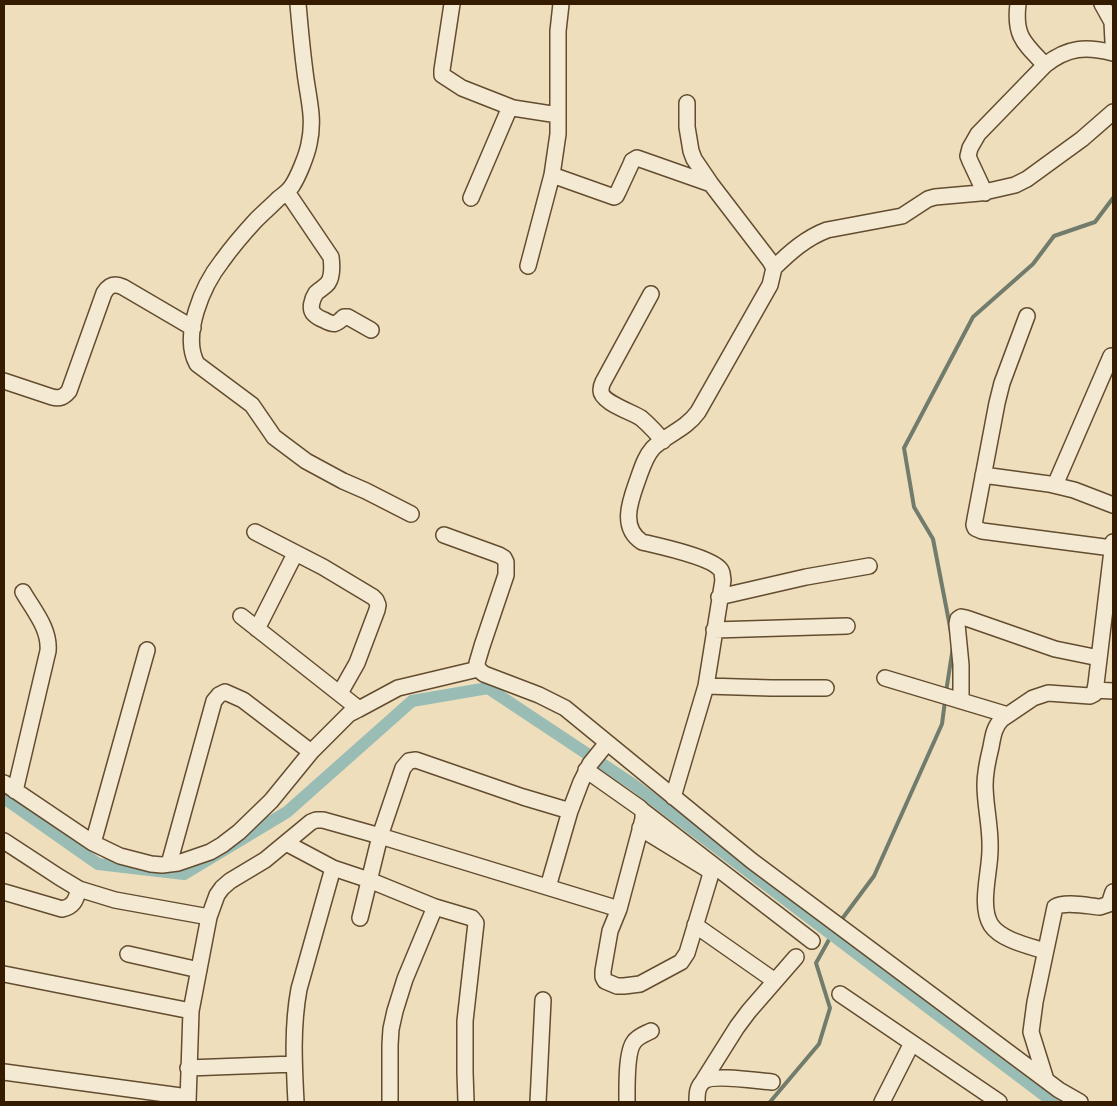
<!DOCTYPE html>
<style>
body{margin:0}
#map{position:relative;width:1117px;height:1106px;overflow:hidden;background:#eedebc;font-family:Vollkorn,serif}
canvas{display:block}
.frame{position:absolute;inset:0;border:5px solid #351b00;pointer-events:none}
</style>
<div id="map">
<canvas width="1117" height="1106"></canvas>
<div class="frame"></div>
</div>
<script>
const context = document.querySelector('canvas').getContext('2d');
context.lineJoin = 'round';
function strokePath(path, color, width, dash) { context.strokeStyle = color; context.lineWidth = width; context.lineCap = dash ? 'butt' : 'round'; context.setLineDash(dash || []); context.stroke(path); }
const stream = new Path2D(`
 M951,632L933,539L914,507L904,448L973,317L1033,264L1054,236L1095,222L1113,198
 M946,692L953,647
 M839,923L874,876L942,724L945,701
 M770,1102L819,1044L830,1008L816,963L835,929`);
const canal = new Path2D(`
 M4,798L98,864L184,874L287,812L412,701L488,688L634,785L1053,1102`);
const minor = new Path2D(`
 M298,4C300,27 302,49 305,72C308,98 315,118 309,144C307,155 298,177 292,186C288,192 283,195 278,199C271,206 263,213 256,220C244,233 232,247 222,261C203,285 181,335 197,364L252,405L274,437L306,461L343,481L366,491L411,514
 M452,4L442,70V75L462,88L513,108L558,115
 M1018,4C1014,36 1024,43 1045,65
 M1102,4L1112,22L1113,42
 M552,175L614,197L616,196L618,192L631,164L632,161L637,158L711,184
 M287,192L331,257C332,265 333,276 328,283C325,287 320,289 316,293C312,299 309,309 314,314C317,317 321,319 324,320C335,326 336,324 344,317H348L371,330
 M985,193L970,161L968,156L970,148L978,134L1045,65C1068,47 1086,46 1113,53
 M471,198L510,107
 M528,266L552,175L558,134V31L561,4
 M774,268C790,252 806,238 827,230L902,216L928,199L935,197L980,193L1015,185L1027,179L1082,139L1113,112
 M651,294L603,382C602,384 601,388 601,390C600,402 632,412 641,418C649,425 656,432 663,441
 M1027,316L1002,383L997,403L975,519L974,525L975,528L982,531L1112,548
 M4,381L52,397C60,399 64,397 69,391L104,293C109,285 114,283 123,287L193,328
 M983,475L1049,484L1074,490L1113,505
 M1055,485L1111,356
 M255,532L323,567L373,597L376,600L378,605L377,610L357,663L340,693
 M444,535L499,555L504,558L506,562V575L482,646L477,663L478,669L484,674L539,695L565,708L752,861L1059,1090L1080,1102
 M719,597L806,577L869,566
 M241,616L359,709L398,688L478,669
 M257,629L295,554
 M714,630L847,626
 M885,678L1008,715
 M706,686L771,688H826
 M1095,690L1113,691
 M961,701V665L957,624L958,619L961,617L966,618L1055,649L1099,658
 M586,770L640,808L643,811V819L619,909L610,931L603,971V977L605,981L617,986H624L640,984L681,962L687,953L710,877V873L707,869L640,828
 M4,783L93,843L120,856L151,864L162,865L178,863L210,852L222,845L239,832L271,801L311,752L349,714L359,709
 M15,791L48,651C50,629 34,611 23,592
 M673,797L706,686L723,580C722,576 723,572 720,569C710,557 659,546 642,542C619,527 631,499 638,479C642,468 645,457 653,448C667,434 685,430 698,412L770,285L774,268L770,261L711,184L694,159L691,151L687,127V103
 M643,811L812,941
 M4,841L59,877L79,889L115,900L209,917
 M93,843L147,650
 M286,843L333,868L369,880L435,907L472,918L476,923L465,1021V1072L466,1102
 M169,864L214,701L219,695L225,692L243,700L311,752
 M548,887L570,811L581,782L590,764L607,743
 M4,892L62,909C74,907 76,899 79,889
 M360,918L380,836L403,768L409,761L416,760L523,797L570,811
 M695,925L775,981
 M1045,951C1029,946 1001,940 991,925C979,906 990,872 990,850C991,828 985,806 985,785C985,772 988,759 991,747C993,736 994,727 1002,719L1033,698L1048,693L1090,696L1094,694L1096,684L1113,542
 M128,954L199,970
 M4,974L191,1011
 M840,994L999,1102
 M188,1068L294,1064
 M4,1072L188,1097
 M1046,1080L1031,1032L1035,1002L1055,907C1065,901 1088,906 1100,907L1109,904L1113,892
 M703,1081L737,1027L749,1011L796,957
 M188,1102L191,1011L209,917L217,895L222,888L230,881L265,860L311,822L316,820H323L380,836L619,909
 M296,1102C294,1064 292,1027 299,989L333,868
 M390,1102V1045L391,1029L395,1011L405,979L435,907
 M538,1102L543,1000
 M627,1102C627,1088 626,1052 634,1042C638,1036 645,1034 651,1031
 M697,1102C697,1094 697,1086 704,1081C714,1074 758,1081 772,1082
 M882,1102L912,1043`);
strokePath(stream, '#717c6c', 4);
strokePath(canal, '#99bcb4', 12);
strokePath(minor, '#634c2f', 18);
strokePath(minor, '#f4ead3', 15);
</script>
